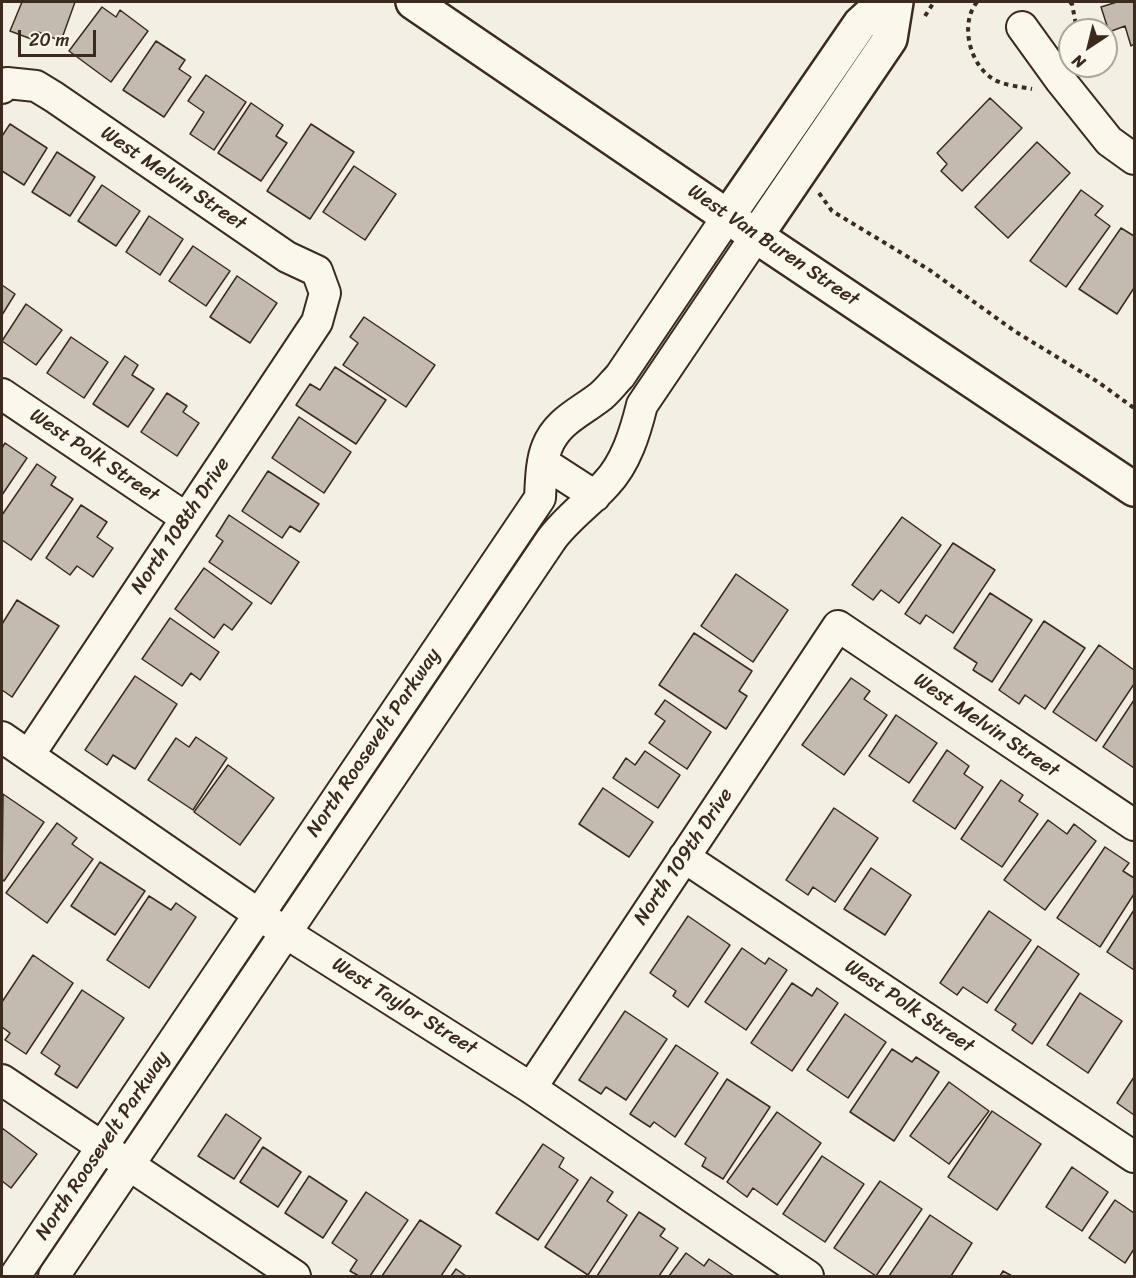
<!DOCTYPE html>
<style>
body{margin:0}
#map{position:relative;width:1136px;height:1278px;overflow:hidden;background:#f3efe4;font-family:Sriracha,sans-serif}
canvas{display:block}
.frame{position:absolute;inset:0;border:3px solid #3b2a1e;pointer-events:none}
.north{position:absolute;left:1058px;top:18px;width:60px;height:60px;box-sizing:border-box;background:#fbf7ec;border:2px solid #aea59a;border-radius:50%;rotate:215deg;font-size:16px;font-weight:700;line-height:24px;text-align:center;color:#3b2a1e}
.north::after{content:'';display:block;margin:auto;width:21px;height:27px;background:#3b2a1e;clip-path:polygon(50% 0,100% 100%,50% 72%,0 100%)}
.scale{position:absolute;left:18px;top:30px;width:78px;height:27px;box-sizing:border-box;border:3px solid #3b2a1e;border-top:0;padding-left:8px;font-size:18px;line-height:21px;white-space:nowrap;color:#3b2a1e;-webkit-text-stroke:4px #fbf7ec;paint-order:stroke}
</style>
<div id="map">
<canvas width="1136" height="1278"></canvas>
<div class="frame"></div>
<div class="north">N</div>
<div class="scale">20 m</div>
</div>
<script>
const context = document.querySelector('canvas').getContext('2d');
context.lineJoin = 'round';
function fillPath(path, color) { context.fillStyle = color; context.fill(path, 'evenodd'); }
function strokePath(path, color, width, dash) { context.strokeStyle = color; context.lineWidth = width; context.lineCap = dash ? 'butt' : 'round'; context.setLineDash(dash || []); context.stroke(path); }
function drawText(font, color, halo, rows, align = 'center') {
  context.font = font + ' Sriracha,sans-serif'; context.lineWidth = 4.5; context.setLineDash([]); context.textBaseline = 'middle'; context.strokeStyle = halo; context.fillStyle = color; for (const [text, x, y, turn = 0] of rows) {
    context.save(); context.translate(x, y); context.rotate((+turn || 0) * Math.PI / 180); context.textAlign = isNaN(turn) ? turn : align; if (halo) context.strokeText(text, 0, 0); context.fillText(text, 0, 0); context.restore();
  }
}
const building = new Path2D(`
 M22,2H75L61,41L38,32L34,40L10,31Z
 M1117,2H1134V44L1131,46L1125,26L1109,32L1101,7Z
 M102,7L116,17L120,10L148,31L111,82L69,51Z
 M156,41L185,60L179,69L191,77L164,117L123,90Z
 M206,75L246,102L214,150L190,134L204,112L188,101Z
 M990,98L1022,128L962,191L941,171L947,164L937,153Z
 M251,103L283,125L276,136L287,143L261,181L218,153Z
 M10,124L47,148L24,185L2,171V136Z
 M311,124L354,152L310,219L267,191Z
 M1037,142L1070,173L1008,238L975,207Z
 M57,152L95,177L70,216L32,192Z
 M354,166L396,194L365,240L323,212Z
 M102,185L140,211L116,246L78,221Z
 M1081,190L1103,206L1095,215L1110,226L1066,287L1030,261Z
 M149,216L183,239L160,275L126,252Z
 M1121,228L1134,236V288L1117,314L1079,289Z
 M193,246L230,271L206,306L169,281Z
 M237,276L277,303L250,343L210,317Z
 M2,285L15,294L2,315Z
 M26,304L62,330L36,365L2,341Z
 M364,317L435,365L406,407L343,365L358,343L350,337Z
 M71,337L108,362L84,398L47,373Z
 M125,356L138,365L132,375L154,389L128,427L93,404Z
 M335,367L386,400L356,444L296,405L310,384L320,390Z
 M167,393L187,406L183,412L199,423L177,456L141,432Z
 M299,417L351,452L324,493L272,458Z
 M5,443L27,458L2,495V448Z
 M37,464L56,477L51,485L73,499L31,560L2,540V515Z
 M268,471L319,504L300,532L290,526L282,538L242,511Z
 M81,505L107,522L97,537L113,548L93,577L77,566L70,575L46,558Z
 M229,515L299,562L271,604L209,562L223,541L216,536Z
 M902,517L941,545L899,603L881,590L873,600L852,585Z
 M953,543L995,570L953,633L926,615L920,624L905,614Z
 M204,568L252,603L232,630L224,624L214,638L175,609Z
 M736,574L788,610L753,662L701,626Z
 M990,593L1032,620L992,682L973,670L977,663L954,648Z
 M17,600L59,626L12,697L2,690V624Z
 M170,618L219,652L200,680L191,673L182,686L142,659Z
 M1044,621L1085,648L1045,709L1025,695L1019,704L999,690Z
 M694,633L752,671L739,691L747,696L726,729L659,685Z
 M1099,645L1134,670V684L1096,741L1053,712Z
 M135,676L177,704L135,769L113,755L107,765L85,750Z
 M851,678L870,691L864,699L887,715L844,775L802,745Z
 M665,700L711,732L687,769L649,743L665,721L655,714Z
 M1134,700V768L1103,747Z
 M896,715L937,743L909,783L869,756Z
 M196,737L227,758L193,810L148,780L176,738L189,747Z
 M947,750L969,766L964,774L983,787L955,829L913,801Z
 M645,751L680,775L658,808L613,778L626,758L635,765Z
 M228,765L274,798L240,845L194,812Z
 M1001,780L1023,795L1019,801L1038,814L1002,867L961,839Z
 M603,788L653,822L629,857L579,824Z
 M3,794L44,822L4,881L2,879Z
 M834,808L878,838L835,902L813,887L808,895L786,880Z
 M1048,820L1067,834L1074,824L1096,841L1045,910L1004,880Z
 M57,823L77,838L72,844L93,859L47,923L6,893Z
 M1105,847L1129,863L1123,871L1134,878V894L1100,947L1057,918Z
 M100,862L145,891L115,935L71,906Z
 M871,868L911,895L885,935L844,909Z
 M149,896L171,910L176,903L196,917L149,988L107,960Z
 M1134,910V970L1107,952Z
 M989,911L1031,940L987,1003L963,987L957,995L940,983Z
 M688,916L730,945L688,1007L673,996L676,991L650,973Z
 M1038,946L1079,974L1032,1044L1012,1030L1016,1024L995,1010Z
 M742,948L765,964L769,958L787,970L746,1030L705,1002Z
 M33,955L73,983L26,1054L5,1040L10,1033L2,1027V1002Z
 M792,983L812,996L817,988L838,1003L792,1071L751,1043Z
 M82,990L124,1018L77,1088L55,1074L60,1066L41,1053Z
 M1080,993L1122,1021L1088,1073L1047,1045Z
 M625,1011L667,1039L626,1100L606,1087L601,1094L579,1080Z
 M845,1014L886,1042L848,1098L807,1070Z
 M676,1045L718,1073L675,1137L654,1122L650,1127L630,1114Z
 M892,1049L912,1062L916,1057L939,1072L894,1141L850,1112Z
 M1134,1077V1115L1117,1103Z
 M727,1079L770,1107L723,1179L702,1166L706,1158L685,1144Z
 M949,1082L989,1111L949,1164L910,1136Z
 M992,1111L1041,1144L997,1210L948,1177Z
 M777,1112L821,1143L777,1205L753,1188L747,1197L727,1182Z
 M226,1114L261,1138L234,1179L198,1156Z
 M2,1128L37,1154L11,1188L2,1181Z
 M543,1144L564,1158L559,1167L578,1180L538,1240L496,1213Z
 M263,1147L301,1172L278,1207L240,1182Z
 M822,1156L864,1184L825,1242L783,1214Z
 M1072,1167L1108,1192L1082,1231L1046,1207Z
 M309,1176L347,1201L323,1238L285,1213Z
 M591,1177L613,1192L607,1201L627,1215L588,1275L545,1247Z
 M880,1181L922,1209L876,1276L834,1248Z
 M366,1192L408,1220L370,1276H359L350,1271L357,1260L332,1243Z
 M1115,1200L1134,1213V1249L1125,1263L1089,1238Z
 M639,1212L665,1229L660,1236L678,1248L659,1276H597Z
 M930,1215L972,1243L951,1276H889Z
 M420,1220L461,1246L441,1276H382Z
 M686,1253L704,1266L709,1259L734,1276H669Z
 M456,1269L466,1276H451Z
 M1003,1271L1012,1276H1000Z`);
const path = new Path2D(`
 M977,2C959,24 970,67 995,80C1003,85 1022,87 1032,89
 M1070,2L1072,4L1077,30
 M925,16L934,2
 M819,193L832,211L928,269L1016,332L1098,382L1134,408`);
const minor = new Path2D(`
 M1022,27L1061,81L1109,141L1134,159
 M2,88L7,83L36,86L54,97L287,257L317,271L325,293L317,322L29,755
 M2,394L186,518
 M544,463L595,496
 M2,737L286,933L531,1088L808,1276
 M684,857L1134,1157
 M2,1080L295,1276
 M531,1088L838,626L1134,825
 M15,1276L540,498C541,481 541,462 547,447C557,421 581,412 601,396C608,390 614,382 620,376L728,216
 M54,1276L551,540C566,519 589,503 606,484C626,463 635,433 642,405L756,236`);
const tertiary = new Path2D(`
 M728,216L860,24L884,2
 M756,236L890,39L896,2`);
const primary = new Path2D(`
 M413,2L756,236L1134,489`);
const streetNames = [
 ["West Melvin Street",173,179,34],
 ["West Van Buren Street",773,246,34],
 ["West Polk Street",94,456,34],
 ["North 108th Drive",181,526,-56],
 ["West Melvin Street",986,726,34],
 ["North Roosevelt Parkway",374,743,-56],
 ["North 109th Drive",684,857,-56],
 ["West Taylor Street",404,1007,32],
 ["West Polk Street",909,1007,34],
 ["North Roosevelt Parkway",103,1146,-56]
];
fillPath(building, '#c3bbb0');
strokePath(building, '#3b2a1e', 1.5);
strokePath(minor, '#3b2a1e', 34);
strokePath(tertiary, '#3b2a1e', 38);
strokePath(primary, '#3b2a1e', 38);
strokePath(path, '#3b2a1e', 4, [4.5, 4.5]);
strokePath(minor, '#fbf7ec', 30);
strokePath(tertiary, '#fbf7ec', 33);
strokePath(primary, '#fbf7ec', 33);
drawText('20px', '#3b2a1e', '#fbf7ec', streetNames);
</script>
